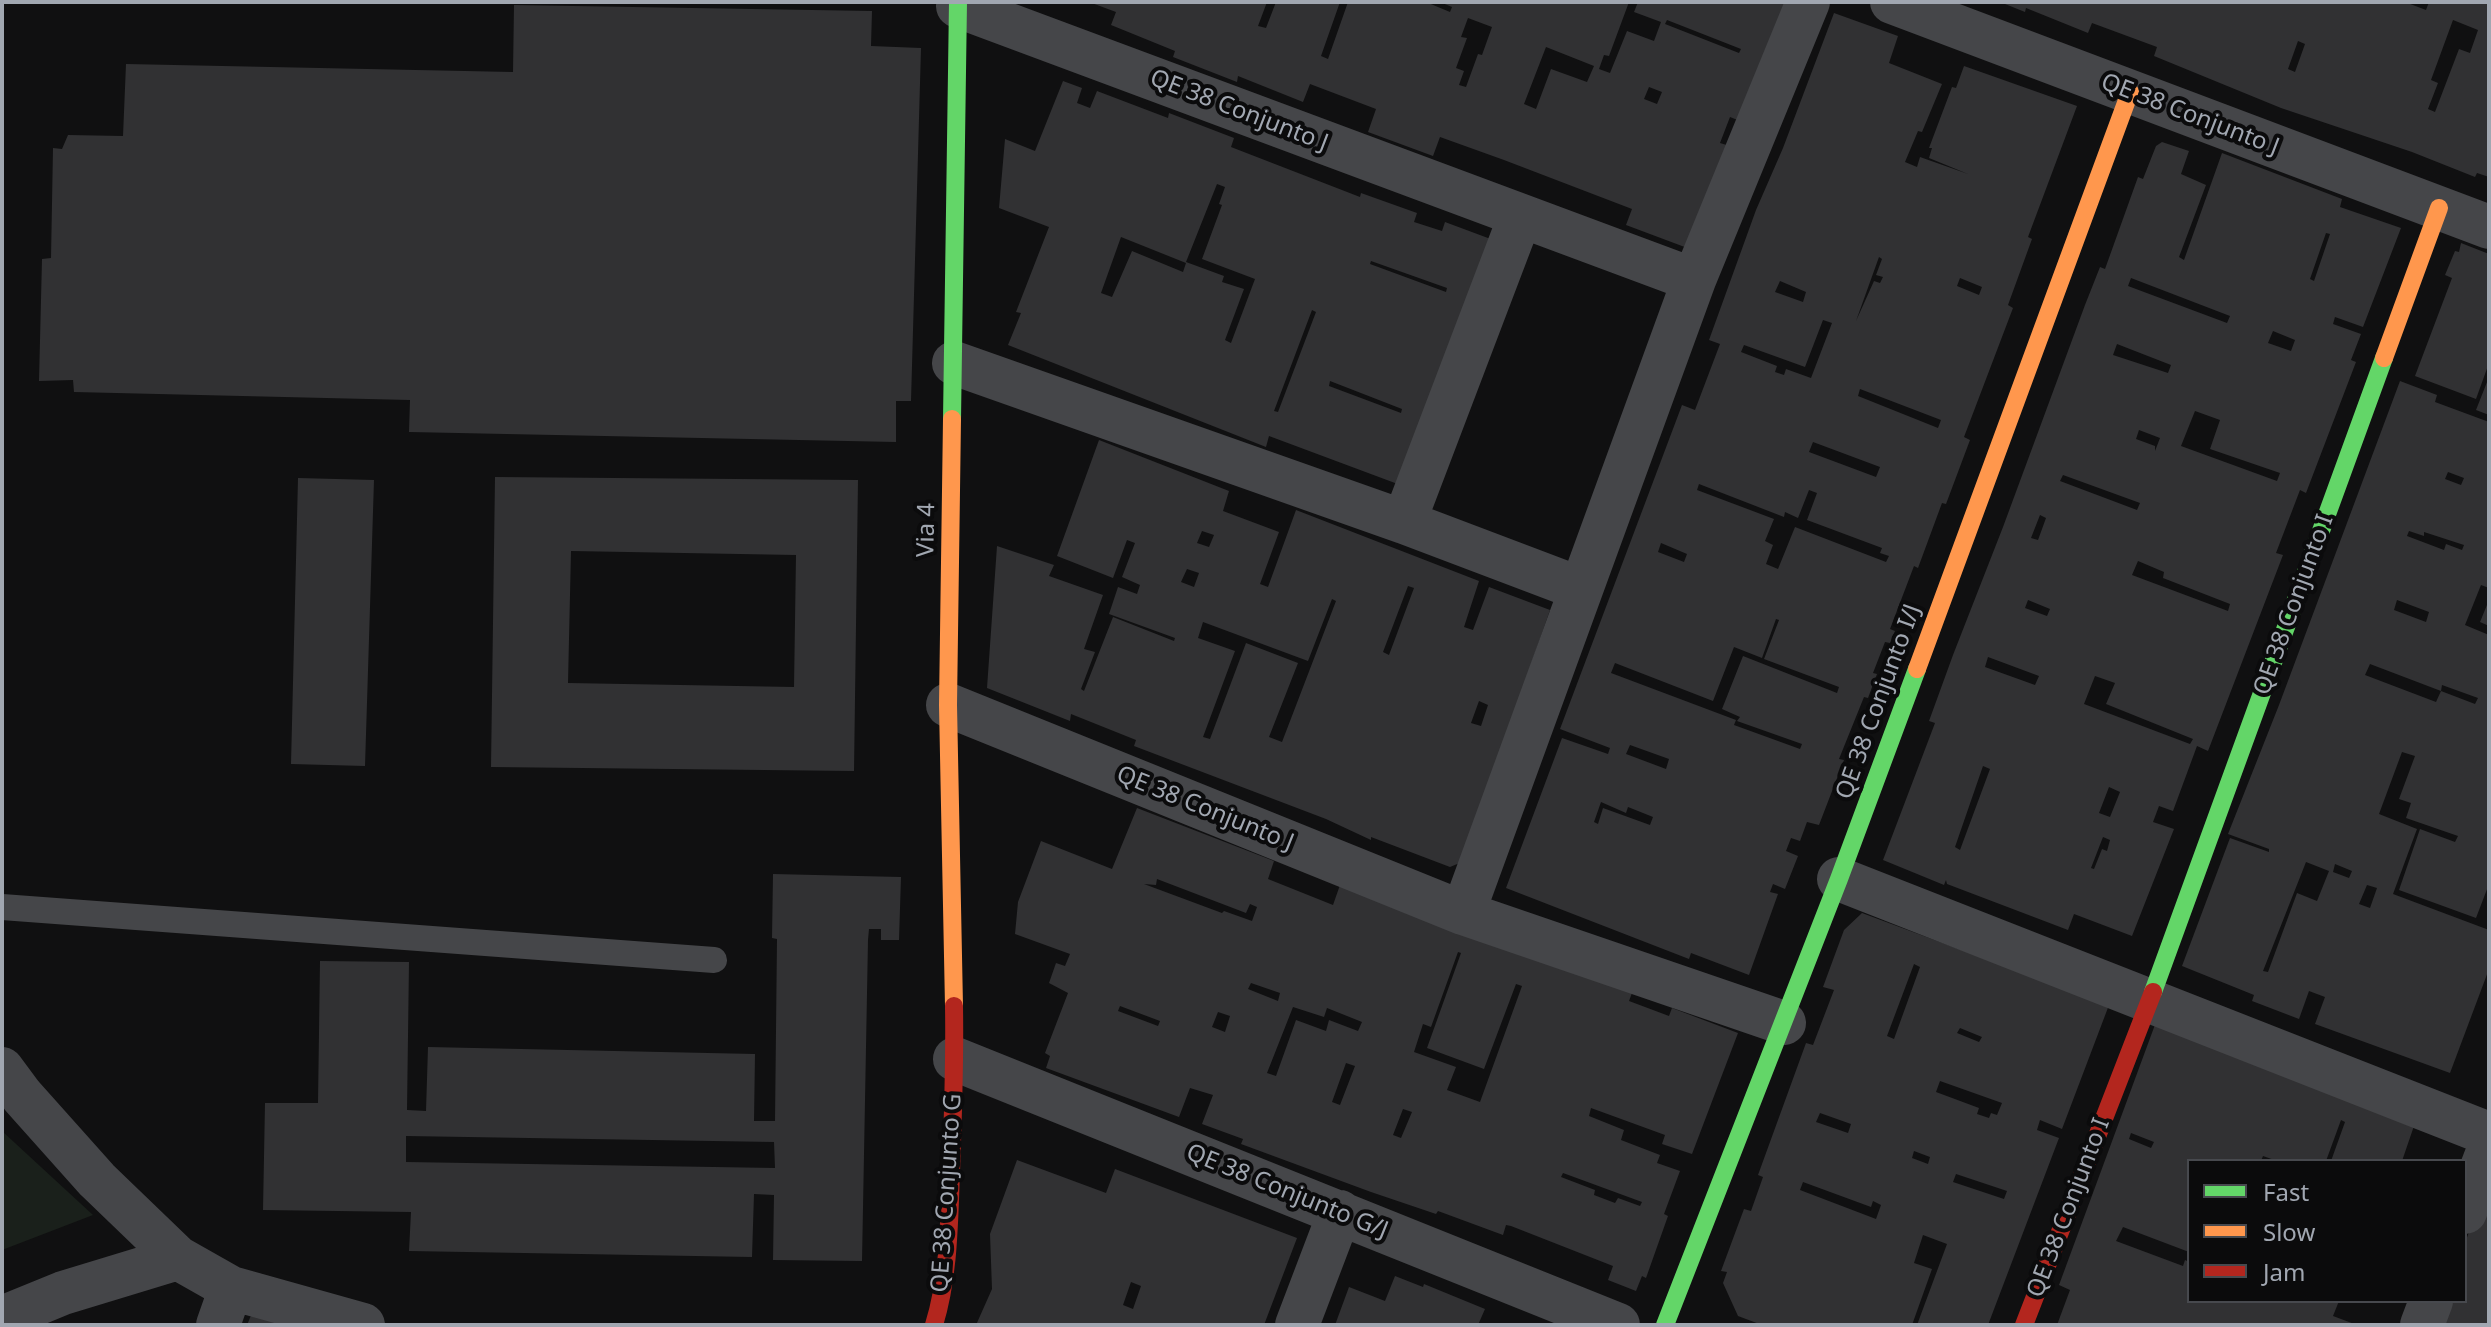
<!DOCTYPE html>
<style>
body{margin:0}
#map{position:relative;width:2491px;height:1327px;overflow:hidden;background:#101011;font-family:"Noto Sans",sans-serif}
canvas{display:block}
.frame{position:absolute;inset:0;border:4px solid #a1a7b1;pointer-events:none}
.legend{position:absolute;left:2187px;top:1159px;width:280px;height:144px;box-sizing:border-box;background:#0b0b0c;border:2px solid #47494e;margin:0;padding:10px 14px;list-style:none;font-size:24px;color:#a1a7b1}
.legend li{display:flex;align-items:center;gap:16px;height:40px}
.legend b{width:40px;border:2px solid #47494e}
</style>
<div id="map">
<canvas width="2491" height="1327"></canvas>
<div class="frame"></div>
<ul class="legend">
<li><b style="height:10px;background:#63d668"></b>Fast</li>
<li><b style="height:10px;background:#ff974d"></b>Slow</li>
<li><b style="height:10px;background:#b3261e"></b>Jam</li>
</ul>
</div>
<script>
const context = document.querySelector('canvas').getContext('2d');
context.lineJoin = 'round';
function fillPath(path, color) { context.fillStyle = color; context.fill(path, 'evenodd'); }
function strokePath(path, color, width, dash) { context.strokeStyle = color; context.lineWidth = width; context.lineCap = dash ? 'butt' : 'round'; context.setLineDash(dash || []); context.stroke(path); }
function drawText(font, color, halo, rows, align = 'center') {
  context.font = font + ' "Noto Sans",sans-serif'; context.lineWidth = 8; context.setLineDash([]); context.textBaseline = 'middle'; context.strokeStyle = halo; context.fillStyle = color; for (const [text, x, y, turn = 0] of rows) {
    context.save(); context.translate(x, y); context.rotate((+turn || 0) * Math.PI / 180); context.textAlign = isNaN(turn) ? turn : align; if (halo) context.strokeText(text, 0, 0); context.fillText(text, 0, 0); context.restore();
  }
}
const green = new Path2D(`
 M2,1131L93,1215L2,1250Z`);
const building = new Path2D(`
 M1089,2H1267L1258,26L1266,28L1276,2H1340L1321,56L1328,59L1348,2H1426L1450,12L1452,7L1440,2H1629L1609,56L1604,55L1599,69L1610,73L1627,31L1654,41L1661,22L1634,12L1638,2H1788L1740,121L1730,117L1720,143L1730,146L1690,249L1626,225L1632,209L1504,160L1440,137L1433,156L1368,132L1376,109L1310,84L1303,102L1238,76L1237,82L1173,57L1175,51L1111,25L1116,12ZM1468,18L1492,27L1482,55L1478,54L1466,87L1459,85L1464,71L1456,68L1467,38L1461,37ZM1667,20L1741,49L1739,53L1665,24ZM1546,47L1594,66L1587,82L1551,69L1536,109L1524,104ZM1649,87L1662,92L1657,104L1644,99Z
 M2000,2H2405L2426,10L2429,2H2489V177L2477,173L2475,177L2412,152L2281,108L2154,56L2157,47L2092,23L2088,33L2026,8L2025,12ZM2453,20L2478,30L2470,53L2459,49L2435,112L2428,109L2438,83L2431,80ZM2298,41L2305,44L2295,72L2288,69Z
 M514,5L872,11L871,46L921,48L911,401H896V442L409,432L410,400L74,392L73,380L39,381L42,259L51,258L53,148L62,149L68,135L123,136L126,64L513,72Z
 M1834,13L1898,36L1889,63L1942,84L1922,132L1918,131L1905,162L1917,167L1920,157L1968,174L1929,158L1932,148H1929L1952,87L1956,88L1964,66L2077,106L2028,237L2032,239L2008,305L2013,308L1964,437L1970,440L1946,504L1942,503L1918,568L1914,566L1890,629L1895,631L1890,643L1885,642L1873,673L1877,674L1868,698L1864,697L1839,759L1844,760L1819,825L1807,822L1800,841L1791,838L1786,851L1798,856L1785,889L1773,884L1770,892L1778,894L1749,975L1691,953L1689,959L1506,888L1562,738L1608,754L1610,748L1560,729L1682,405L1695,410L1720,344L1709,340L1756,210L1783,148ZM1879,257L1882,259L1876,275L1883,277L1880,283L1874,281L1856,321ZM1960,278L1982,287L1979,295L1957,286ZM1780,281L1806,292L1803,302L1775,292ZM1823,320L1832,323L1811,378L1786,369L1784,375L1775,372L1777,366L1741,352L1744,345L1805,367ZM1860,389L1941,420L1938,428L1858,396ZM1813,442L1880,467L1876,477L1809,452ZM1699,484L1784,517L1785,512L1798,518L1809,490L1817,493L1807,520L1882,548L1880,553L1889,556L1886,562L1795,527L1778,569L1766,564L1773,545L1765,541L1774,519L1697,490ZM1661,543L1687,554L1684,562L1658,552ZM1776,619L1779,620L1764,659L1839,687L1837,693L1743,656L1722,709L1740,717L1737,721L1802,744L1800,749L1734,725L1736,720L1611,673L1615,663L1713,701L1734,647L1762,658ZM1630,745L1669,759L1666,769L1626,754ZM1601,802L1626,813L1628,807L1653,817L1650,825L1603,808L1598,824L1594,822Z
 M1063,81L1082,88L1077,103L1090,108L1097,91L1168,118L1169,113L1234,138L1231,147L1360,197L1361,193L1417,213L1414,222L1442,231L1445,222L1496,241L1403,486L1269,436L1266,447L1008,345L1021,313L1016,312L1049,227L999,208L1005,139L1035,151ZM1217,184L1225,187L1219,204L1222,205L1202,259L1255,279L1231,343L1225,340L1244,289L1222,282L1224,276L1186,262ZM1121,237L1186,263L1183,272L1132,251L1112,297L1101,293ZM1371,261L1447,288L1446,292L1370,264ZM1312,310L1316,312L1278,412L1274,411ZM1330,381L1402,409L1401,413L1329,386Z
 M2162,142L2189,151L2181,174L2206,185L2179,257L2184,260L2222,153L2342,199L2340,207L2401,228L2363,327L2335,317L2333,324L2361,334L2351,360L2356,362L2306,493L2300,490L2276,553L2283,555L2208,751L2197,746L2173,811L2159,806L2153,822L2174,829L2132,936L2074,914L2068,930L1947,884L1946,880L1944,885L1883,860L1935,723L1929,721L1953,655L2003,527L2085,305L2100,267L2105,269L2138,177L2143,179L2156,146ZM2326,233L2330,234L2314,281L2310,279ZM2131,278L2230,316L2227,323L2128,286ZM2273,331L2295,340L2291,351L2268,343ZM2117,344L2171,365L2168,373L2113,355ZM2195,411L2220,420L2210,449L2280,473L2277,481L2181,446ZM2139,430L2160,438L2155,451V446L2136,439ZM2063,475L2140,503L2137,510L2060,481ZM2040,515L2046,518L2038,540L2031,538ZM2138,561L2164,572L2163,578L2230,604L2228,611L2132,575ZM2028,600L2050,609L2047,616L2025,608ZM1988,657L2039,676L2035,685L1985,667ZM2095,676L2115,683L2106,704L2193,739L2190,744L2084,704ZM1983,766L1990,769L1960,850L1955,847ZM2109,787L2120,792L2110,817L2099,813ZM2103,837L2110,840L2107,851L2102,849L2094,869L2091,868Z
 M2461,243L2489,254V363L2476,399L2415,376L2452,278L2445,275L2455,251L2459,252Z
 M2489,377V415L2476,410Z
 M2400,381L2437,395L2435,402L2489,422L2487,432L2489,433V588L2481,585L2465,625L2489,635V884L2476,918L2399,890L2420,829L2455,842L2458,836L2406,818L2411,803L2399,799L2415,756L2402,752L2379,814L2417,829L2393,894L2489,930V969L2450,1073L2315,1024L2325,997L2309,991L2299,1019L2252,1001L2254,995L2182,966L2230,838L2269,852V849L2228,834L2279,705ZM2448,472L2464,478L2461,485L2445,479ZM2409,531L2424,536V532L2464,545L2462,550L2446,544L2444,550L2407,536ZM2397,600L2429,612L2426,622L2394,610ZM2370,664L2441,691L2442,685L2478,698L2475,704L2441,691L2436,702L2365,675ZM2306,862L2329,871L2317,901L2297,893L2268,972L2263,971ZM2335,864L2352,871L2349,878L2333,872ZM2367,885L2377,888L2370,908L2359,904Z
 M1099,440L1229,491L1223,511L1279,532L1260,584L1268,587L1296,510L1479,581L1464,627L1473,630L1489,587L1550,610L1462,862L1450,867L1371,837V840L1326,819L1134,746L1136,740L1071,714L1070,721L987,688L997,546L1054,565L1049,576L1103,595L1084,649L1095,652L1081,689L1084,691L1113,617L1174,641L1175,638L1109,614L1118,587L1137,594L1140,585L1122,577L1135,543L1127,540L1113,578L1057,556ZM1202,531L1214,535L1209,547L1197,543ZM1187,569L1199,573L1194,587L1181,582ZM1408,586L1414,588L1389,655L1383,652ZM1332,599L1336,601L1282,742L1269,737L1298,663L1246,643L1210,739L1203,737L1235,651L1198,638L1203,622L1308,661ZM1479,701L1488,705L1481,726L1471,723Z
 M495,477L858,480L854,771L491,767ZM571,551L796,555L794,687L568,683Z
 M298,478L374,480L365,766L291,764Z
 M2489,600V626L2480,622Z
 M1137,808L1274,861L1268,879L1333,905L1340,885L1632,993L1629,1001L1669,1016L1672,1008L1738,1033L1692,1154L1662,1144L1665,1135L1591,1108L1589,1116L1624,1130L1621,1140L1660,1155L1657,1163L1680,1171L1664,1214L1668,1216L1646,1278L1642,1276L1636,1291L1608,1280L1613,1266L1511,1226L1506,1225L1503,1235L1438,1211L1436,1214L1371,1192L1241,1144L1243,1139L1202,1124L1213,1095L1190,1088L1179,1117L1046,1068L1050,1056L1045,1053L1068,993L1049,983L1056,963L1065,966L1070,954L1015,934L1018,902L1041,841L1112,869ZM1157,879L1246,913L1250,904L1257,907L1252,921L1224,911L1222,913L1144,884L1156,885ZM1458,952L1461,953L1427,1048L1484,1069L1516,984L1522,986L1480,1102L1447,1090L1456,1067L1414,1052L1423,1024L1431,1027ZM1251,983L1280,993L1278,1001L1248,989ZM1120,1006L1160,1021L1158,1026L1118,1011ZM1293,1007L1324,1017L1327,1008L1362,1022L1358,1031L1329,1020L1326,1031L1296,1020L1276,1076L1267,1073ZM1218,1012L1230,1016L1225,1032L1212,1027ZM1346,1063L1355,1066L1340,1105L1332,1102ZM1403,1109L1412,1112L1401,1138L1393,1135ZM1563,1173L1642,1202L1640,1206L1618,1198L1615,1203L1594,1195L1595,1190L1561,1177Z
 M773,874L901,877L899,940H881V929H869L868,940L862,1261L773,1260L774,1195L754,1194L752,1257L409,1251L411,1212L263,1210L265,1103H318L320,961L409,962L407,1110L426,1111L428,1047L755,1054L754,1121H775L777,939L772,938ZM406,1136L774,1142L775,1168L406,1162Z
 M1862,913L2109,1005L2062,1129L2040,1120L2037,1130L2059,1138L1988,1325H1917L1947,1244L1923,1235L1914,1263L1932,1269L1912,1325H1762L1738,1316L1723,1283L1727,1272L1721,1271L1744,1209L1751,1211L1763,1177L1758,1175L1806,1043L1813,1045L1834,990L1823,987L1844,930ZM1914,964L1920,967L1894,1039L1887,1036ZM1960,1028L1982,1037L1979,1042L1957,1033ZM1940,1081L2002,1103L1997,1115L1991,1113L1989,1118L1977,1114L1979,1108L1936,1092ZM1820,1113L1851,1124L1848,1133L1816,1122ZM1914,1151L1930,1157L1928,1164L1912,1158ZM1956,1174L2007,1191L2004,1199L1953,1182ZM1803,1182L1871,1207L1873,1201L1881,1205L1876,1219L1800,1190Z
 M2156,1022L2415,1123L2402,1161H2331L2345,1122L2341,1120L2326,1161H2277L2263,1156L2261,1161H2189V1252L2123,1227L2116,1241L2183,1266L2185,1260L2189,1262V1301H2339L2333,1316L2357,1325H2057L2070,1290L2059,1285ZM2131,1133L2154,1142L2151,1148L2129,1139Z
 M1017,1160L1106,1193L1115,1169L1297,1238L1264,1325H976L992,1289L990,1234ZM1131,1282L1141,1286L1133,1309L1123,1305Z
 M2489,1177V1325H2437L2446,1301H2465V1243Z
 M1395,1276L1423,1287L1424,1284L1485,1309L1478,1325H1335L1349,1287L1385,1301Z
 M257,1301L322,1325H247Z`);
const lane = new Path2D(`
 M2,907L714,960`);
const street = new Path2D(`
 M1892,2L2489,227
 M958,6L1694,280
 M954,363L1404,522L1581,589
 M1404,522L1520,217
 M948,705L1463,913L1784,1023
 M1839,879L2489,1134
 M1463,913L1694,280L1808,2
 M955,1059L1618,1325
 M2,1069L22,1096L97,1180L178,1258L231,1288L363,1325
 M2465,1212L2489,1149
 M2,1318L63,1293L178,1258
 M218,1325L231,1288
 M1297,1325L1340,1212
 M2422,1325L2431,1301`);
const fast = new Path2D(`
 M952,419L958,2
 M2153,992L2384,358
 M1665,1325L1839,879L1917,669`);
const slow = new Path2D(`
 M2384,358L2439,208
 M952,419L948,705L954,1006
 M1917,669L2130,92`);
const jam = new Path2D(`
 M934,1325C949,1276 949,1223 951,1172C953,1117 955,1061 954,1006
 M2024,1325L2153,992`);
const streetNames = [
 ["QE 38 Conjunto J",1239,111,21],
 ["QE 38 Conjunto J",2190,115,21],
 ["Via 4",927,530,-89],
 ["QE 38 Conjunto I",2294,605,-70],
 ["QE 38 Conjunto I/J",1879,702,-70],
 ["QE 38 Conjunto J",1205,809,22],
 ["QE 38 Conjunto G/J",1287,1192,22],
 ["QE 38 Conjunto G",947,1193,-86],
 ["QE 38 Conjunto I",2069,1208,-69]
];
fillPath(green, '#1a201b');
fillPath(building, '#313133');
strokePath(lane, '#454649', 26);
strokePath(street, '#454649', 44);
strokePath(fast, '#63d668', 18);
strokePath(slow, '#ff974d', 18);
strokePath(jam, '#b3261e', 18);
drawText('24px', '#a1a7b1', '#0b0b0c', streetNames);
</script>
